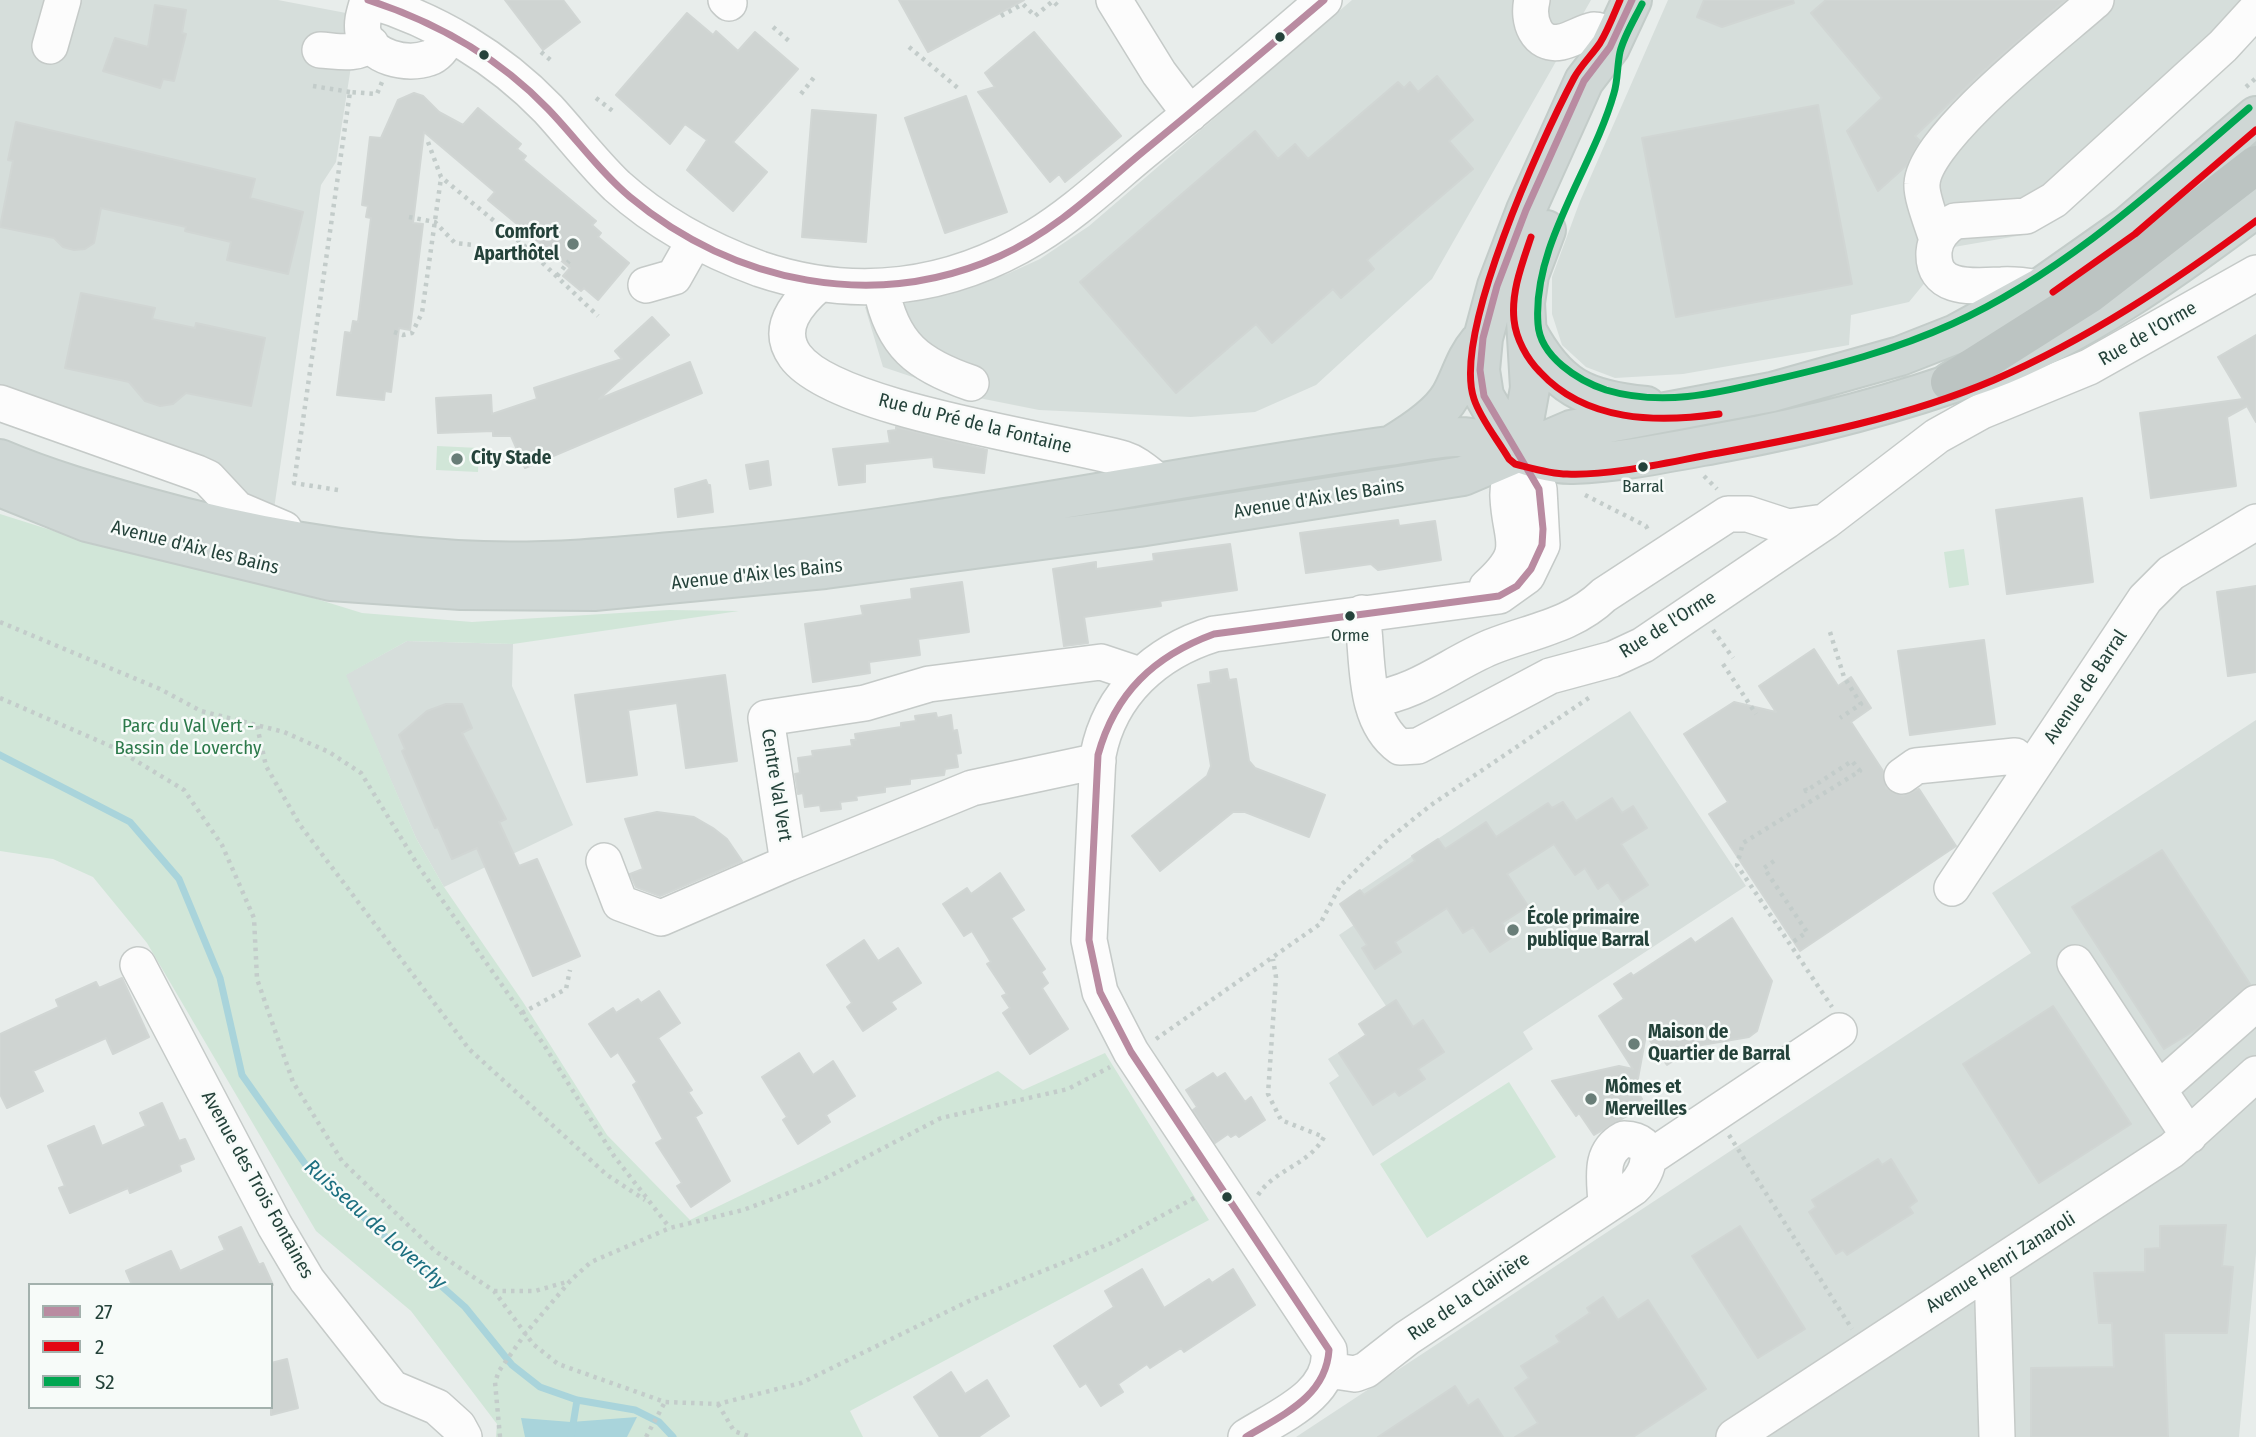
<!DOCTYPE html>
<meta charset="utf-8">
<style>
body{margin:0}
#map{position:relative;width:2256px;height:1437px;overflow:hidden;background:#e8edeb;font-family:"Fira Sans Condensed",sans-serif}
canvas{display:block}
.legend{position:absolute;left:28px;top:1283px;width:245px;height:126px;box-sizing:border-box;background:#f7fbf9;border:2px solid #a3b1ad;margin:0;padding:9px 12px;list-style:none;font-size:21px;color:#24423a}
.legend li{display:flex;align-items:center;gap:14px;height:35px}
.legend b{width:35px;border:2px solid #a3b1ad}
</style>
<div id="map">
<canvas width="2256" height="1437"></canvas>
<ul class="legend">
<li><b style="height:9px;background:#b98ba1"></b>27</li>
<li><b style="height:9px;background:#e30513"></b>2</li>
<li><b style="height:9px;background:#00a651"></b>S2</li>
</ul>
</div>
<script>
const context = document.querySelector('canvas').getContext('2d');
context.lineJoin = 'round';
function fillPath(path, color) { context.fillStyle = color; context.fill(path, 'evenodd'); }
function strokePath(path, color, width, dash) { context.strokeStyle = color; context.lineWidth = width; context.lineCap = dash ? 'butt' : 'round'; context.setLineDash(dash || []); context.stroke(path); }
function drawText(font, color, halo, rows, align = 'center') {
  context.font = font + ' "Fira Sans Condensed",sans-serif'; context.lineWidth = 5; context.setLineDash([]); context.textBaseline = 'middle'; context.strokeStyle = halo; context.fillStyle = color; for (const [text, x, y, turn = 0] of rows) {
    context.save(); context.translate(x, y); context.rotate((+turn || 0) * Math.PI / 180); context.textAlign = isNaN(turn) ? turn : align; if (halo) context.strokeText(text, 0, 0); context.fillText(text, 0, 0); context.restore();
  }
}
const built = new Path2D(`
 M0,0H278L346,13L355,41L336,162L321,185L274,509L0,419Z
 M1352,0H1591L1432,279L1316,385L1255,412L1191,417L1039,410L969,396L883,367L865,307L925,297L1007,274L1040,259L1089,226Z
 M1668,0H2256V33L2056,220L2023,235L1954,247L1909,302L1851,315L1849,345L1683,374L1615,378L1586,367L1562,345L1552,314V277L1580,201Z
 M407,641L513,644L512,686L573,825L444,887L416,838L345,675Z
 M1630,711L1746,886L1523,1032L1533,1049L1373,1156L1329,1083L1339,1076L1328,1059L1366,1035L1359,1024L1386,1006L1339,935L1354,925L1340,904Z
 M2256,720V1253L2239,1437H1296L2031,953L1992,893Z`);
const green = new Path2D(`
 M437,446L479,448L478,472L436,470Z
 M0,514L92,543L281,588L362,613L472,622L669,610L739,611L513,644L407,641L346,675L416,838L444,887L523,1002L607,1135L690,1220L998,1071L1023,1090L1105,1053L1209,1220L850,1411L863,1437H496L497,1424L411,1311L316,1231L147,943L93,877L53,859L0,851Z
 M1964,549L1969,585L1949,588L1944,552Z
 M1509,1082L1556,1157L1427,1238L1380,1164Z`);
const water = new Path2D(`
 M637,1417L627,1437H525L521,1418L571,1422Z`);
const stream = new Path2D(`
 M0,755L130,822L179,879L220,978L242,1075L308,1168L465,1307L512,1365L540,1387L577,1400L635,1410L659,1422L673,1437
 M571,1437L577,1400`);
const building = new Path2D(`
 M505,0H563L580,22L543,50Z
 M899,0H1024L928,52Z
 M1704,0H1793L1794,3L1722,27L1697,17Z
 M1826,0H2065L1982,72L1915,136L1920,141L1907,165L1878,191L1847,131L1882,98L1811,13Z
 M155,5L186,10L182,33L186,34L174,81L163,79L160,88L103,71L115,38L148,47Z
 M687,13L713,35L716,31L738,51L755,32L798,69L733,142L767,172L733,211L687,170L707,140L685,124L670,144L616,95Z
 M1034,32L1121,136L1065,182L1059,174L1050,182L978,92L995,87L985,73Z
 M1437,76L1473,120L1449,141L1473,169L1367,260L1374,269L1341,298L1333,289L1272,343L1256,324L1176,393L1080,282L1255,131L1278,159L1295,144L1308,159L1398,82L1404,88L1410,82L1418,92Z
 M414,93L423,96L439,112L463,125L478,108L521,144L517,149L526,156L523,160L596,221L592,225L601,233L598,237L629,263L598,300L584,288L581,291L563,276L570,268L488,200L495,192L424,132L413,223L423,224L410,330L399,328L391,392L385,391L384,400L337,395L345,332L351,333L353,321L358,322L371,218L366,217L368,206L362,205L370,137L381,138L398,100Z
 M966,96L1007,212L945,233L905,118Z
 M1818,105L1852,284L1676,317L1642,138Z
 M812,110L876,115L866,242L802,237Z
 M16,122L255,179L250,198L303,212L288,274L227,260L231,242L185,231L186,227L101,208L94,243L85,249L74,250L63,247L54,238L0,227L13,161L8,160Z
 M81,293L155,308L152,319L195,328L196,323L265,338L251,406L186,393L173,404L160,406L145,401L129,382L65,368Z
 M652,317L669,335L599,399L690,362L702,393L525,468L511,436H493V431L438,433L436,398L491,395L492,414L537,399L534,388L622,359L615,351Z
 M2256,335V422L2247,406L2227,417L2236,486L2151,498L2140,413L2243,399L2218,357Z
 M896,427L987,450L984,473L934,467L933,457L865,464V482L839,485L833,449L890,443L888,431L896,430Z
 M768,461L771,485L750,489L746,465Z
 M706,480L708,485H710L713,512L678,517L675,489Z
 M2082,498L2093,582L2007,594L1996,510Z
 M1398,520L1399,526L1435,521L1441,560L1378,570L1371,564L1306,573L1300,533Z
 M1230,544L1237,590L1160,601L1161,606L1084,617L1088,643L1064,646L1053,569L1096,562V569L1154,561L1153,554Z
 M962,582L969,632L918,639L920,655L869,662L870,673L813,682L805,624L863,615L861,606L912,599L911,589Z
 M2256,586V672L2228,676L2217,592Z
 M1984,640L1995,724L1910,735L1898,651Z
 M1814,649L1838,686L1851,677L1871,708L1851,722L1883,771L1886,788L1903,796L1919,789L1956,846L1800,951L1709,814L1728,802L1684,734L1734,702L1776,712L1759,686Z
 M1227,669L1229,680L1236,679L1249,761L1255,768L1325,795L1309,837L1245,812H1233L1160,871L1132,836L1207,776L1211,766L1198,685L1211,683L1210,672Z
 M725,675L737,761L686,768L677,703L628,710L637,775L587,782L575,695Z
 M446,704H462L472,728L462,733L506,819L499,822L519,866L537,859L580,956L533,976L477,848L452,859L438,827L435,828L402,751L405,749L399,735L427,711Z
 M936,713L937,718L951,715L953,731L957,730L961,753L956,754L958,767L945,769L944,775L910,779V784L885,787V792L856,796L857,800L840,802L841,809L821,811L820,805L805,807L803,793L798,794L795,774L800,773L798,758L813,756L812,751L852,746L851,740H856L855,734L901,727V723L916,721L915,716Z
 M1612,798L1622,813L1633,806L1647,828L1621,844L1648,885L1622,902L1608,882L1598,889L1585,868L1575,875L1554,844L1507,874L1528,906L1502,923L1511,938L1490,952L1473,927L1463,933L1447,908L1395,942L1401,952L1375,969L1362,948L1367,945L1340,904L1360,890L1364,895L1415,861L1412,856L1438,839L1445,849L1486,822L1496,837L1548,803L1552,808L1563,802L1576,821Z
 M657,812L694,817L713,828L727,839L742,861L660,896L636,887L630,874L643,869L625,819Z
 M2162,850L2250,984L2197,1029L2164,1049L2072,907Z
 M1000,873L1024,910L1011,918L1045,969L1041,972L1048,983L1042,988L1068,1029L1030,1054L1003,1013L1010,1008L1002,996L1007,994L987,964L991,962L972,931L964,936L943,904L967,888L971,894Z
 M1732,918L1772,981L1757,1031L1749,1037L1696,1046L1667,1065L1646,1035L1636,1089L1642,1099L1631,1107L1634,1112L1594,1135L1579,1113L1576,1116L1552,1081L1619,1066L1633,1069L1599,1016L1624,999L1614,984L1631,973L1633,976L1691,938L1695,943Z
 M864,940L878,961L898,948L921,983L891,1002L896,1009L863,1031L847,1007L852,1003L827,965Z
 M122,978L149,1037L113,1054L106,1038L33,1071L43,1091L7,1108L0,1094V1034L59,1007L56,1000L96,982L99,988Z
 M659,991L680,1023L658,1038L692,1090L688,1092L702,1113L695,1117L730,1181L691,1207L677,1186L682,1183L656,1143L663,1139L633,1085L637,1082L618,1052L611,1057L589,1024L613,1008L616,1013L638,999L641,1003Z
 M1396,1000L1413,1027L1423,1020L1444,1052L1418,1069L1425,1079L1399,1096L1395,1091L1373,1105L1339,1053L1366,1035L1359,1024Z
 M2053,1006L2131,1124L2039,1183L1963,1064Z
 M799,1053L813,1075L833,1061L855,1096L826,1115L830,1122L798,1144L783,1120L787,1117L762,1077Z
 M1213,1073L1217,1078L1225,1073L1245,1102L1251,1097L1265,1120L1239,1137L1236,1134L1231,1137L1228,1134L1215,1143L1193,1110L1197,1107L1186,1090Z
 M162,1103L179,1141L185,1139L194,1159L179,1165L181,1171L130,1193L128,1188L70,1213L59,1188L65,1186L48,1146L94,1126L102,1146L146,1126L140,1113Z
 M1878,1159L1882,1165L1891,1159L1917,1201L1909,1207L1913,1213L1847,1255L1843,1250L1836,1254L1809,1212L1816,1207L1812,1200Z
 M2226,1225L2222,1266L2233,1267L2227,1333H2164L2168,1437H2031V1368L2114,1367L2112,1323H2099L2094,1273L2145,1272V1249L2160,1248V1226Z
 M1740,1226L1805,1329L1758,1358L1692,1256Z
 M241,1227L259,1265L263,1263L273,1285H132L126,1271L171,1251L180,1271L225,1250L219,1237Z
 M1142,1269L1164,1308L1209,1279L1212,1283L1233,1269L1255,1305L1184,1352L1181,1348L1150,1368L1147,1364L1118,1384L1123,1392L1101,1406L1086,1383L1080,1387L1054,1346L1114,1307L1105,1291Z
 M1603,1297L1618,1320L1648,1300L1706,1389L1633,1437H1515L1538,1423L1515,1388L1529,1378L1521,1366L1560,1342L1556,1336L1590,1313L1587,1308Z
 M287,1359L298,1408L271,1415V1363Z
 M951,1372L965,1394L987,1380L1009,1416L978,1437H940L914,1397Z
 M1455,1386L1468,1406L1478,1399L1503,1437H1378Z`);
const path = new Path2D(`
 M1001,16L1023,4L1035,16L1053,1L1058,6
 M773,27L789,41
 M909,47L958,88
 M541,52L553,62
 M313,86L350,92
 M2246,87L2256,78
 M801,94L815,76
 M596,98L614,112
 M428,142L441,177L527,248L598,316
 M409,217L435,222L455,243L474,245
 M557,276L569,261
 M394,332L403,335L412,333L422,313L441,178
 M1704,476L1717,489
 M338,490L294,483L350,92L377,94L382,82
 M1585,495L1646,526L1649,532
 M0,622L160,689L201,711L284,732L329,752L361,773L419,867L544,1045L614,1156L670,1228
 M1713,630L1733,658
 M1830,632L1844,677L1861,704L1840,718
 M1723,664L1756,714
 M0,698L115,748L184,790L222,845L254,918L257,979L293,1082L342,1161L435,1251L494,1291L533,1344L558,1364L665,1402L718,1404L801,1383L969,1301L1114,1242L1196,1197
 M257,726L266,766L300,825L469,1049L607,1175L645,1200
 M1805,788L1806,791L1852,761L1860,771L1743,843L1737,865L1832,1007
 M1774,861L1764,868L1807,932L1790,944
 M522,1013L566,989L570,970
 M1156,1039L1320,924L1340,886L1385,842L1431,805L1590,697
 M1729,1135L1852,1329
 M1258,1195C1275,1169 1309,1165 1324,1137L1281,1120L1268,1094L1276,977L1273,959
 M494,1291H535L570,1281
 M718,1404L734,1431L751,1437
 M500,1437L495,1382L499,1371L525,1334L571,1280L591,1262L670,1228L743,1210L818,1182L941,1118L1068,1089L1110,1067
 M646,1437L665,1402`);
const minor = new Path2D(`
 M368,0C436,20 499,58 548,109C571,134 592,162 617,186C658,223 708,250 760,269C855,301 950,289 1035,237C1076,212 1111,178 1148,148C1207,100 1266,50 1324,0
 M368,0C365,11 361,21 363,32C370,58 407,66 429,58C439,55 445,43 451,35
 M726,0L729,3
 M1114,0L1159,73L1190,114
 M1532,0C1527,20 1536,47 1561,42C1572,40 1583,32 1594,30C1600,30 1609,34 1615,37
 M50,46L63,0
 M320,50C338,51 356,56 371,44
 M1937,240C1933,226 1921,197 1922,184C1924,137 2059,33 2096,0
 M819,284C798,302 775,328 795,356C834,410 1054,439 1124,459C1137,463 1148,474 1159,482
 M646,285L674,277L695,240
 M881,288C892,345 918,365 971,383
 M2040,288C2027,286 2014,284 2002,285C1975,286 1932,292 1934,252C1935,237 1944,228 1955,221L2026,216L2054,200L2223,46L2256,10
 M0,403L197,473L208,478L237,509L284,529
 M1487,587C1529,549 1510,543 1508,497C1507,484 1514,467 1518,454
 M1362,613C1369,657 1361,719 1400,747L1418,746L1550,676L1613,659L1643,645L1826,521L1937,436L1982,411L2089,367L2256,273
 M1372,699C1418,693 1450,664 1491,647C1531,631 1572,626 1604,595L1728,514H1748L1788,527L1824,522
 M1098,761L972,788L788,863L766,718L865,703L929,684L1101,662L1140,675
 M1902,776L1916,766L2015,756L2028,774
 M604,861L620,903L661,918L788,863
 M1952,888L2145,599L2171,573L2256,522
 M2075,963L2189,1136
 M138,965L275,1226L307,1280L392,1388L437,1407L458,1426L464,1437
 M2159,1089L2256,1003
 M1649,1158L1839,1031
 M1992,1268L1997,1437
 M1328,1370L1355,1374L1366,1370L1407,1338L1633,1188C1651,1171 1658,1140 1624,1139C1598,1153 1605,1179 1606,1204
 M1246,1437C1277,1417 1334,1395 1329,1350L1131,1052L1100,992L1089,940L1098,755C1110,693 1156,652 1214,634L1499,596L1527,576L1542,545L1539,489L1518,454
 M1734,1437L2172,1150L2256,1074`);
const major = new Path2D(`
 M1527,331C1557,387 1584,400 1646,406
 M1392,445C1412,433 1439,416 1451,395C1462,375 1464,360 1479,342
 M1518,454L1484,396L1480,370L1483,338L1497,286L1526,210L1584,81L1610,47L1632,0
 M1518,454L1530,388L1525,303L1529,275L1546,230
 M0,459C47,479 96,493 145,507C248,536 350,553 457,560C539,565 622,557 703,549C934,528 1160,478 1389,446C1414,443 1447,434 1471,438C1505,444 1537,465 1573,464C1624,462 1675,451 1724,442C1814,426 1899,403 1985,372C2083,335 2173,270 2256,208
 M0,487L87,522L331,581L461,590L594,591L825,569L1139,527L1463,476L1571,430L1772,392L1900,356L1956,334L2040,288L2128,226L2256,116`);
const highway = new Path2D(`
 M1950,382L2089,294L2256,165`);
const bus1 = new Path2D(`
 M368,0C436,22 498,57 548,109C576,138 599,171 630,197C734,284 876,312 1000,256C1053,232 1095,192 1139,155C1201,104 1263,52 1324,0
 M1246,1437C1282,1415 1326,1397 1329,1350L1131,1052L1100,992L1089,940L1098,755C1115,693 1154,656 1214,634L1499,596L1517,586L1531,569L1542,545L1543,529L1539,489L1484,396L1480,370L1483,338L1497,286L1526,210L1584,81L1610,47L1632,0`);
const bus2 = new Path2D(`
 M1620,0C1614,14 1608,30 1600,43C1592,55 1581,65 1574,78C1541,140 1452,334 1474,399C1481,420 1498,440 1509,459L1515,464C1531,468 1550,474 1567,474C1613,476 1673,461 1719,453C1811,436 1907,417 1994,380C2088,339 2174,282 2256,221
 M1531,237C1522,264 1511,292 1514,320C1516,339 1527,359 1540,372C1586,422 1657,423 1719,414
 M2053,292L2135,234L2256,130`);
const bus3 = new Path2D(`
 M1642,4C1634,20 1624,36 1620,52C1617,66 1618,80 1614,93C1593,168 1532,245 1538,324C1540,357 1579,381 1606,390C1663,407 1718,393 1773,380C1834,366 1895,350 1952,324C2064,273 2156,188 2249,108`);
const markers = [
 [1280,37,6,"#24423a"],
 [484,55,6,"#24423a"],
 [573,244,7,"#697e78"],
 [457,459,7,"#697e78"],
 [1643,467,6,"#24423a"],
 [1350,616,6,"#24423a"],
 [1513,930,7,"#697e78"],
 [1634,1044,7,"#697e78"],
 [1591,1099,7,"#697e78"],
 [1227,1197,6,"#24423a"]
];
const busNames = [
 ["Barral",1643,487],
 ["Orme",1350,636]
];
const poiNames = [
 ["Comfort",559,233,"right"],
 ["Aparthôtel",559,255,"right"],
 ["City Stade",471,459],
 ["École primaire",1527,919],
 ["publique Barral",1527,941],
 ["Maison de",1648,1033],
 ["Quartier de Barral",1648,1055],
 ["Mômes et",1605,1088],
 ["Merveilles",1605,1110]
];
const streetNames = [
 ["Rue de l'Orme",2148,334,-30],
 ["Rue du Pré de la Fontaine",975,424,14],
 ["Avenue d'Aix les Bains",1319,499,-9],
 ["Avenue d'Aix les Bains",195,548,14],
 ["Avenue d'Aix les Bains",757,575,-6],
 ["Rue de l'Orme",1668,625,-32],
 ["Avenue de Barral",2086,687,-56],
 ["Centre Val Vert",776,785,81],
 ["Avenue des Trois Fontaines",257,1185,61],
 ["Avenue Henri Zanaroli",2001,1263,-32],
 ["Rue de la Clairière",1469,1297,-34]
];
const parkNames = [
 ["Parc du Val Vert -",188,727],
 ["Bassin de Loverchy",188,749]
];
const waterNames = [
 ["Ruisseau de Loverchy",375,1225,42]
];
fillPath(built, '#d6dedb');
fillPath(green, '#d1e6d8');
fillPath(water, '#a9d4db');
strokePath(stream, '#a9d4db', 7);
fillPath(building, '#cfd4d2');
strokePath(building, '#d1d6d4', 2);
strokePath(minor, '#c5cac8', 38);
strokePath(major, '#c3ccc9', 42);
strokePath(highway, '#c3ccc9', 42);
strokePath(path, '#c3ccca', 4.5, [3.5, 5]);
strokePath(minor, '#fcfcfc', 35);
strokePath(major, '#cfd7d5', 38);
strokePath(highway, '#bcc4c2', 38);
strokePath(bus1, '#b98ba1', 7);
strokePath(bus2, '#e30513', 7);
strokePath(bus3, '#00a651', 7);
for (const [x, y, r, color] of markers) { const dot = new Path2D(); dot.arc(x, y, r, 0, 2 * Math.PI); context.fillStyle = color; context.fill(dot); strokePath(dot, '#f7fbf9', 2.5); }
drawText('17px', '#24423a', '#f7fbf9', busNames);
drawText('bold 19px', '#24423a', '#f7fbf9', poiNames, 'left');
drawText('19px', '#24423a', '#f7fbf9', streetNames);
drawText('19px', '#2d7a4b', '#f7fbf9', parkNames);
drawText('italic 21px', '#1c6f80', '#f7fbf9', waterNames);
</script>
